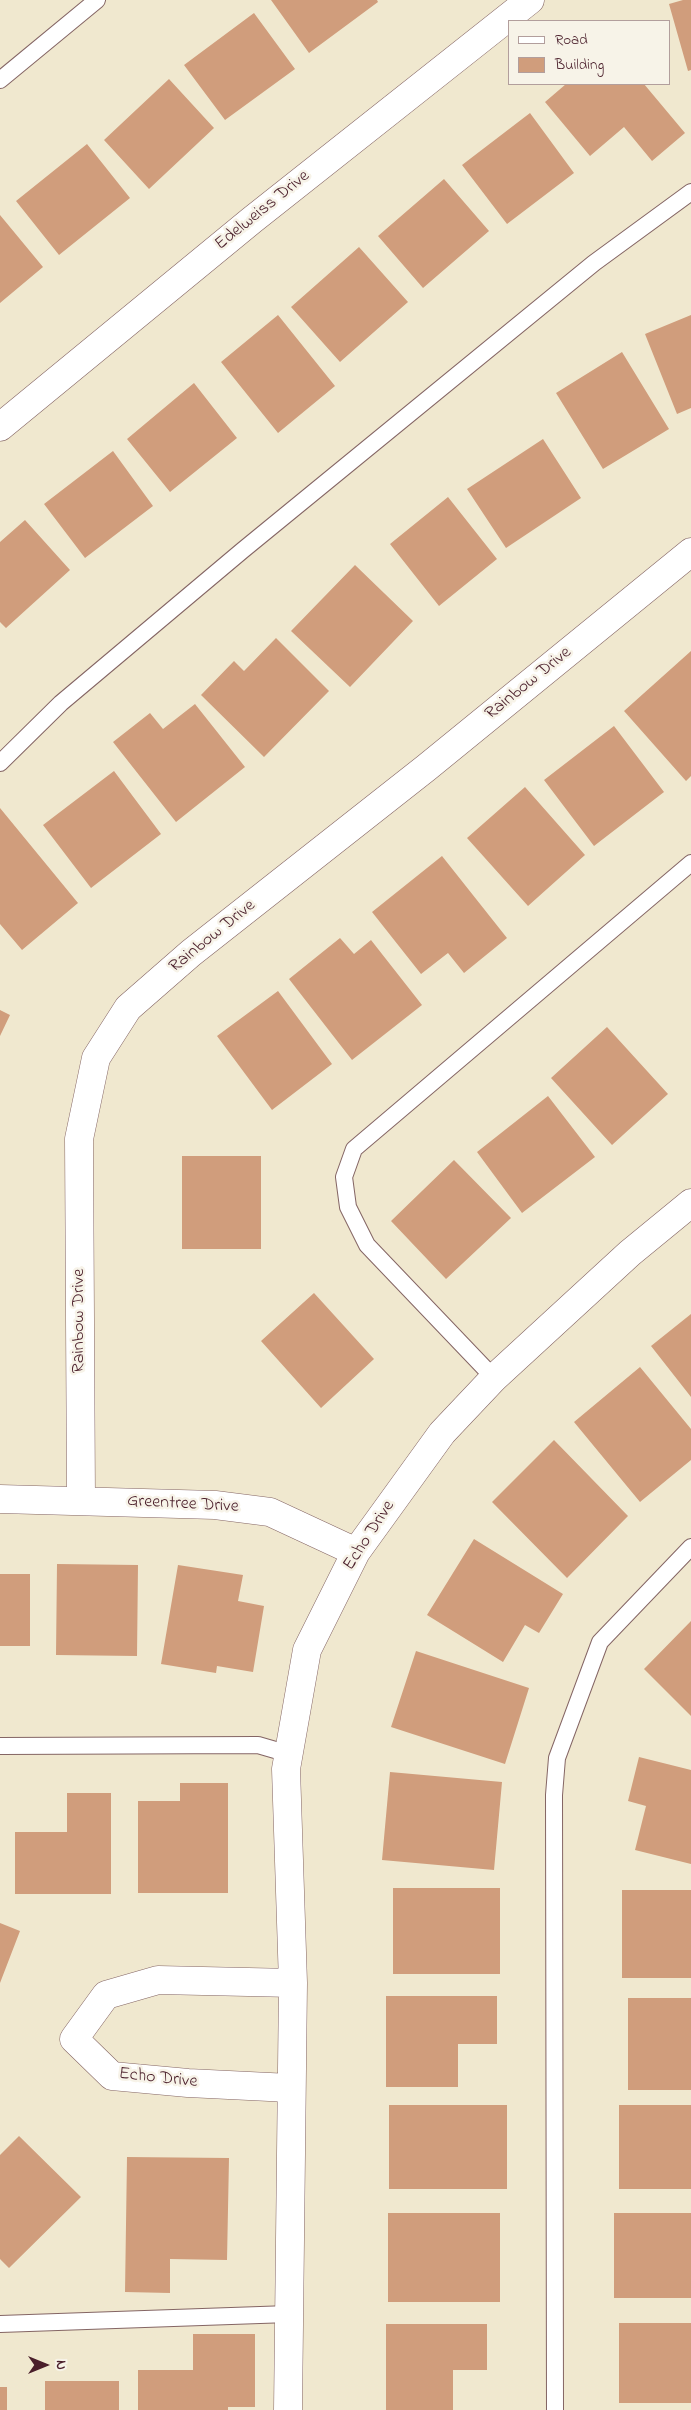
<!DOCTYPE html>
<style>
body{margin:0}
#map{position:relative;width:691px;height:2410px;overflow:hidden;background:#f0e8cf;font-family:"Indie Flower",sans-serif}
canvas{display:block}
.legend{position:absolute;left:508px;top:20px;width:162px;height:65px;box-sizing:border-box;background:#f7f3e8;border:1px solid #b29e9c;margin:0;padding:6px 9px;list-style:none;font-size:15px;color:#4a1f2b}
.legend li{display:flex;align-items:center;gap:10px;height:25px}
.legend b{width:25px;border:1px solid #b29e9c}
.north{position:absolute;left:20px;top:2340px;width:50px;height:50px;-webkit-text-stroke:4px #f7f3e8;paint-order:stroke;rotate:90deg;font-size:14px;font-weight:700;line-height:20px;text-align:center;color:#4a1f2b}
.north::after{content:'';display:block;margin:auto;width:18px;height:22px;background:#4a1f2b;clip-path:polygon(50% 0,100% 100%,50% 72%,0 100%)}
</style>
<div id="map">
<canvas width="691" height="2410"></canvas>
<ul class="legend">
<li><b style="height:6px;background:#fff"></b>Road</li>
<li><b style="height:14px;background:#d09d7c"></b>Building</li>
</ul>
<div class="north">N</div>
</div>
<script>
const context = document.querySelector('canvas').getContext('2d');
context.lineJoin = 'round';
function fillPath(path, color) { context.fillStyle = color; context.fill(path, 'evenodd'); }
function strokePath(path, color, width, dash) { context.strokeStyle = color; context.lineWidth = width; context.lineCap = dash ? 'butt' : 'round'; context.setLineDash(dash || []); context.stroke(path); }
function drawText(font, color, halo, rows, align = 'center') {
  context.font = font + ' "Indie Flower",sans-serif'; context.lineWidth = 5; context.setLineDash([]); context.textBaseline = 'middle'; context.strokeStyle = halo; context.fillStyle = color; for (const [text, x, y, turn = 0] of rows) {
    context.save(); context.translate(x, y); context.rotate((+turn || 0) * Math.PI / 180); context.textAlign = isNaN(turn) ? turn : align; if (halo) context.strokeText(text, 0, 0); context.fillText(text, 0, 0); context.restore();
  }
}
const building = new Path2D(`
 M271,0H377L378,2L309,53Z
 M683,0H691V70L688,71L669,4Z
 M254,13L295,69L225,120L184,65Z
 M169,79L214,128L149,189L104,140Z
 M566,84H644L685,133L652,161L624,127L590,156L545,102Z
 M530,113L574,173L507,224L462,165Z
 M87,144L130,198L59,255L16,201Z
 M444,179L489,231L423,288L378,236Z
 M0,215L43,267L0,303Z
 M359,247L408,302L340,362L291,307Z
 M278,315L335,386L278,433L221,362Z
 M691,315V408L677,414L645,334Z
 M622,352L669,429L603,469L556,393Z
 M194,383L237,438L170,492L127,439Z
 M543,439L581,498L506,548L467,489Z
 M113,451L153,506L85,558L44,504Z
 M448,497L497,559L439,606L390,544Z
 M25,520L70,570L6,628L0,622V542Z
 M355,565L413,621L350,687L291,631Z
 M276,638L329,691L264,757L201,695L234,661L244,671Z
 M691,651V776L686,781L624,711Z
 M195,704L245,767L176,822L113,742L150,713L163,729Z
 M614,726L664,792L594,846L544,780Z
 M114,771L161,834L91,888L43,825Z
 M525,787L585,855L528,906L467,838Z
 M0,808L78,903L22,950L0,924Z
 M442,856L507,938L464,973L448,953L421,974L372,912Z
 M340,938L354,954L371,940L422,1005L352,1060L289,979Z
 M278,991L332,1064L272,1110L217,1036Z
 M0,1010L10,1015L0,1036Z
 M607,1027L668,1094L612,1145L551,1078Z
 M548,1096L595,1157L522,1213L477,1152Z
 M182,1156H261V1249H182Z
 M454,1160L511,1218L446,1279L391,1221Z
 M314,1293L374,1359L321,1408L261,1341Z
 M691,1314V1397L651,1346Z
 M640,1367L691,1429V1460L640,1502L574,1422Z
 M554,1440L628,1516L567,1578L492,1502Z
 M474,1539L563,1594L539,1633L525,1625L503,1662L427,1615Z
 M57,1564L138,1565L137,1656L56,1655Z
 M178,1565L243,1575L238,1601L264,1606L253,1672L217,1666L216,1673L161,1664Z
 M0,1574H30V1646H0Z
 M691,1621V1716L644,1669Z
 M416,1651L529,1688L505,1764L391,1727Z
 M639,1757L691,1770V1864L635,1850L646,1806L628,1801Z
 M390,1772L502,1782L494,1870L382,1860Z
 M180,1783H228V1893H138V1801H180Z
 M67,1793H111V1894H15V1832H67Z
 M393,1888H500V1974H393Z
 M622,1890H691V1978H622Z
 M0,1923L20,1931L0,1983Z
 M386,1996H497V2044H458V2087H386Z
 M628,1998H691V2090H628Z
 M389,2105H507V2189H389Z
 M619,2105H691V2189H619Z
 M19,2136L81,2197L9,2268L0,2259V2155Z
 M127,2157L229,2158L227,2260L170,2259V2293L125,2292Z
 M388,2213H500V2302H388Z
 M614,2213H691V2298H614Z
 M619,2323H691V2403H619Z
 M386,2324H487V2370H453V2410H386Z
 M193,2334H255V2407H228V2410H138V2370H193Z
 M45,2381H119V2410H45Z
 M0,2387H7V2410H0Z`);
const service = new Path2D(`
 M0,80L97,0
 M0,763L61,703L243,550L594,263L691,192
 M494,1378L367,1245L348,1207L344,1177L354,1149L691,863
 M0,1746L258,1745L289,1754
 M0,2324L289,2314
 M555,2410L554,1795L557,1758L600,1642L691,1547`);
const minor = new Path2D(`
 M0,427L252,220L530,0
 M0,1499L215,1505L270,1512L356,1552
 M81,1500L79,1139L96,1058L128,1008L191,953L426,768L691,552
 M290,2088L188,2083L112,2076L74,2039L106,1995L158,1980L293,1983
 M288,2410L293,1983L286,1769L307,1650L356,1552L442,1433L494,1378L630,1253L691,1203`);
const streetNames = [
 ["Edelweiss Drive",263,211,-39],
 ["Rainbow Drive",529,684,-39],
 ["Rainbow Drive",213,937,-39],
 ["Rainbow Drive",80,1321,-90],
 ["Greentree Drive",183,1505,3],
 ["Echo Drive",370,1536,-57],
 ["Echo Drive",158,2079,6]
];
fillPath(building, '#d09d7c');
strokePath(service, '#846564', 18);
strokePath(minor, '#846564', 29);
strokePath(service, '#fff', 16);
strokePath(minor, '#fff', 28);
drawText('18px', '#4a1f2b', '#f7f3e8', streetNames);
</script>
